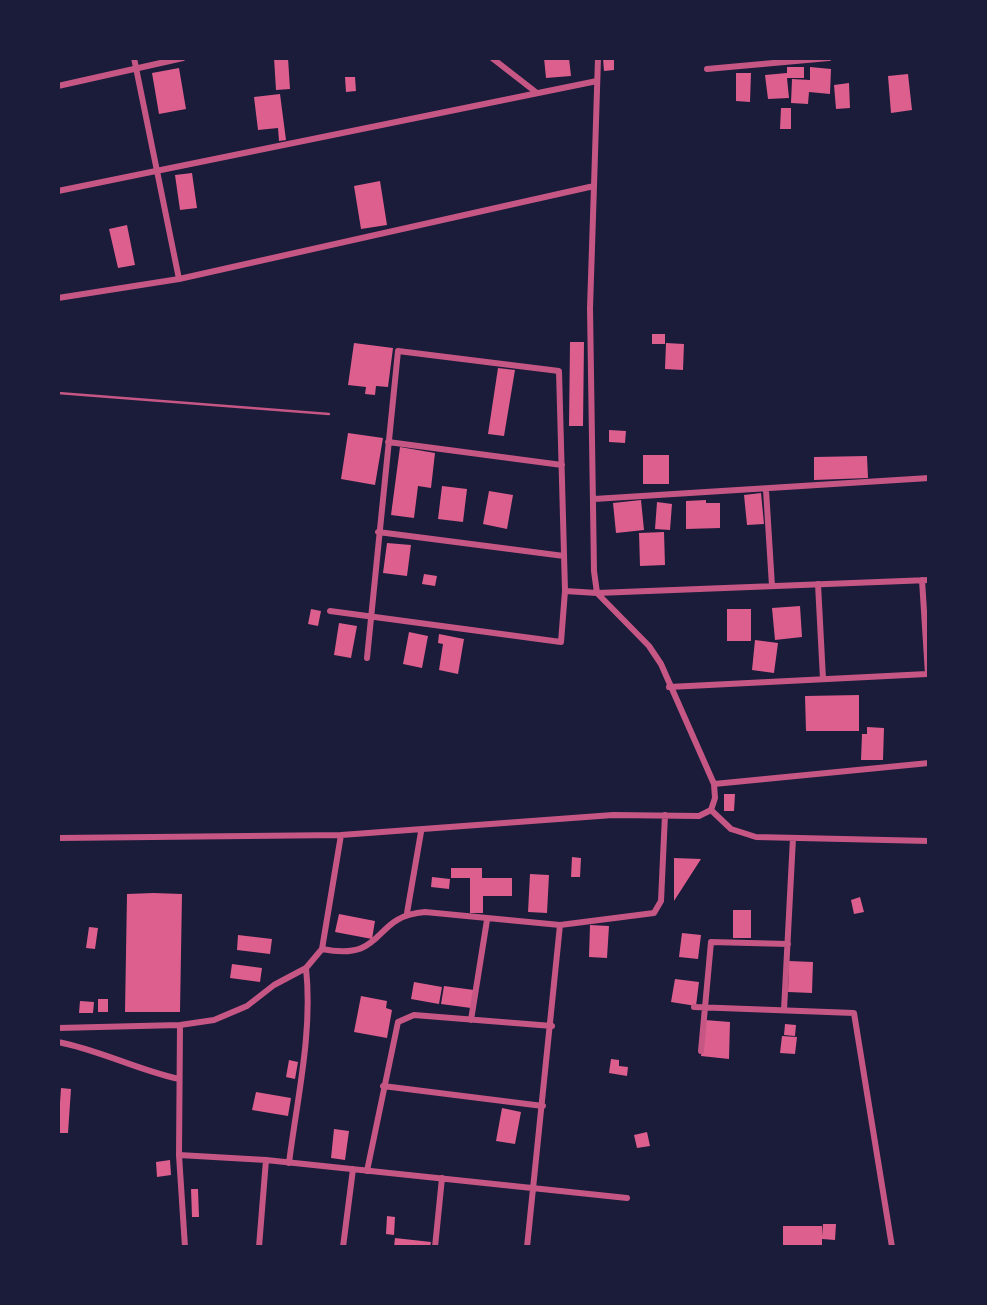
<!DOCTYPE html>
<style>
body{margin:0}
#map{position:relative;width:987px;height:1305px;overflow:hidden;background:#1b1b3a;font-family:"Asap Condensed",sans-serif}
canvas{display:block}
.frame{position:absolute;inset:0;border:60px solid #1b1b3a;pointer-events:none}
</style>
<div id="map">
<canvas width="987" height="1305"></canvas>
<div class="frame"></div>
</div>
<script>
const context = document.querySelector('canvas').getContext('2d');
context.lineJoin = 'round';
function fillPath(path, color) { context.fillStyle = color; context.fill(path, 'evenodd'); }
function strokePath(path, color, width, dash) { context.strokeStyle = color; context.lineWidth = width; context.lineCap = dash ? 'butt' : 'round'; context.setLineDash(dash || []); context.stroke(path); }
const building = new Path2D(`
 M274,58H288L290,89L276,90Z
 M544,58H569L571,76L546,78Z
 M603,58H614V70L604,71Z
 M787,67H804V78H787L789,98L768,99L765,75L787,73Z
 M810,67L831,69L830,94L809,92L808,104L791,103L792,79L810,80Z
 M179,68L186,109L159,114L152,73Z
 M736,73H751L750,102L736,101Z
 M908,74L912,110L891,113L888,76Z
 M345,77H355L356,91L346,92Z
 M849,83L850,108L836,109L834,85Z
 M280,94L286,140L279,141L278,128L258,130L254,97Z
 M781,108H791V129H780Z
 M192,173L197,208L180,210L175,175Z
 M380,181L387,225L361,229L354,186Z
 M127,225L135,265L118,268L109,229Z
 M652,334H665V344H652Z
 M570,342H584L583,426H569Z
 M354,343L393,348L388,387L376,386L375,395L365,394L366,387L348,385Z
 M666,343L684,344L683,370L665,369Z
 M498,368L515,370L504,436L488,434Z
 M609,430L626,431L625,443L609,442Z
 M348,433L383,438L375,485L341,479Z
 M400,447L435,453L431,488L418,486L414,518L391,515Z
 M643,455H669V484H643Z
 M867,456L868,478L814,480V457Z
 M442,486L467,489L463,522L438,519Z
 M489,491L513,495L507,529L483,524Z
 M761,493L764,524L747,525L744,495Z
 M641,500L644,530L616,533L613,503Z
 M706,500V503H720V528L686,529V501Z
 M657,502L672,504L670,530L655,529Z
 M664,532L665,565L640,566L639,533Z
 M387,543L411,545L407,576L383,573Z
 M424,574L437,576L435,586L422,584Z
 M800,606L802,637L775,640L772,608Z
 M311,609L321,611L318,626L308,624Z
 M727,609H751V641H727Z
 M339,623L357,626L351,658L334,655Z
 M409,632L428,636L422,668L403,664Z
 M439,634L464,639L458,674L439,670L443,644L438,643Z
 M755,640L778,643L774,673L752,670Z
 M859,695V731H806L805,696Z
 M867,727L884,728L883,760H861L862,734H867Z
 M724,794H735L734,811H724Z
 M572,857L581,858L580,877H571Z
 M674,858L701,859L674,901Z
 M451,868H482V878H512V896H483V913H470V878H451Z
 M530,874L549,875L547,913L528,912Z
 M432,877L450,879L449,889L431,887Z
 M153,893L182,894L180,1012H125L127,894Z
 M860,897L864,912L854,914L851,900Z
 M733,910H751V938H733Z
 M339,914L375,921L372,939L335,932Z
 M590,925L609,926L607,958L589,957Z
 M89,927L98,928L95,949L86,948Z
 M682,933L701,935L698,959L679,957Z
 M238,935L272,939L270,954L237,950Z
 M789,961L813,962L812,993L788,992Z
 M232,964L262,968L260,982L230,978Z
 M675,979L699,982L696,1006L671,1002Z
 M414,982L442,987L439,1004L411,999Z
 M444,986L474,990L471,1008L441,1004Z
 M361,996L387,1001L386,1008L392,1010L387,1038L354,1032Z
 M98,999H108V1012H98Z
 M80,1001L94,1002L93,1013H79Z
 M705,1020L730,1022L729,1059L701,1056Z
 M785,1024L796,1025L795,1036L784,1035Z
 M782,1036L797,1037L795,1054L780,1053Z
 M611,1059L619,1060V1066L628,1067L627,1076L609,1073Z
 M289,1060L298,1062L295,1079L286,1077Z
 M61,1088L71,1089L68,1133H58Z
 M256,1092L291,1098L288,1116L252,1110Z
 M502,1108L521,1112L515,1144L496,1141Z
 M334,1129L349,1131L345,1160L331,1158Z
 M647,1132L650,1146L637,1148L634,1135Z
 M170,1160L171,1175L157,1177L156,1162Z
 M191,1189H198L199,1217H192Z
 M387,1216L395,1217L394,1235L386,1234Z
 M823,1224H836L835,1240L822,1239V1247H783V1226H822V1236Z
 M395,1238L431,1242L430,1247H394Z`);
const service = new Path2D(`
 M58,393L329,414`);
const minor = new Path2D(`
 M134,58L179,279
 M492,58L537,93
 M707,69L829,58
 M58,86L183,58
 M58,191L597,81
 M58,298L179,279L594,186L598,58
 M388,442L562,465
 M766,490L772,586
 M594,499L929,478
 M378,532L564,556
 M922,580L928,674
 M818,584L823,679
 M330,611L561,642L565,591L597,593L929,580
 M367,658L398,351L559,371L565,591
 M669,687L927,674
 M714,784L929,763
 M711,810L731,829L756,837L929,841
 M58,838L341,835L613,815L699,816L711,810L715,798L714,784L661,664L649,646L597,593L594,571L590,308L594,186
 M407,913L421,832
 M322,949C388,962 370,916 425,912L560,925L654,913L661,901L665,815
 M694,1007L854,1013L892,1247
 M784,1010L793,838
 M471,1020L487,920
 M180,1025L179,1155L185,1247
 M58,1028L180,1025L214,1020L247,1006L274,985L306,968L322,949L341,835
 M58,1042C100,1050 137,1070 179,1079
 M701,1051L711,942L788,944
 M383,1086L543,1106
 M179,1155L266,1160L627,1198
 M289,1163C297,1099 313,1032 306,968
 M367,1171L398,1022L414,1015L552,1026
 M259,1247L266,1160
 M343,1247L353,1169
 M435,1247L442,1178
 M527,1247L560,925`);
fillPath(building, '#dd5f8e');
strokePath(service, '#c65784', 2.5);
strokePath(minor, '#c65784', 6);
</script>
